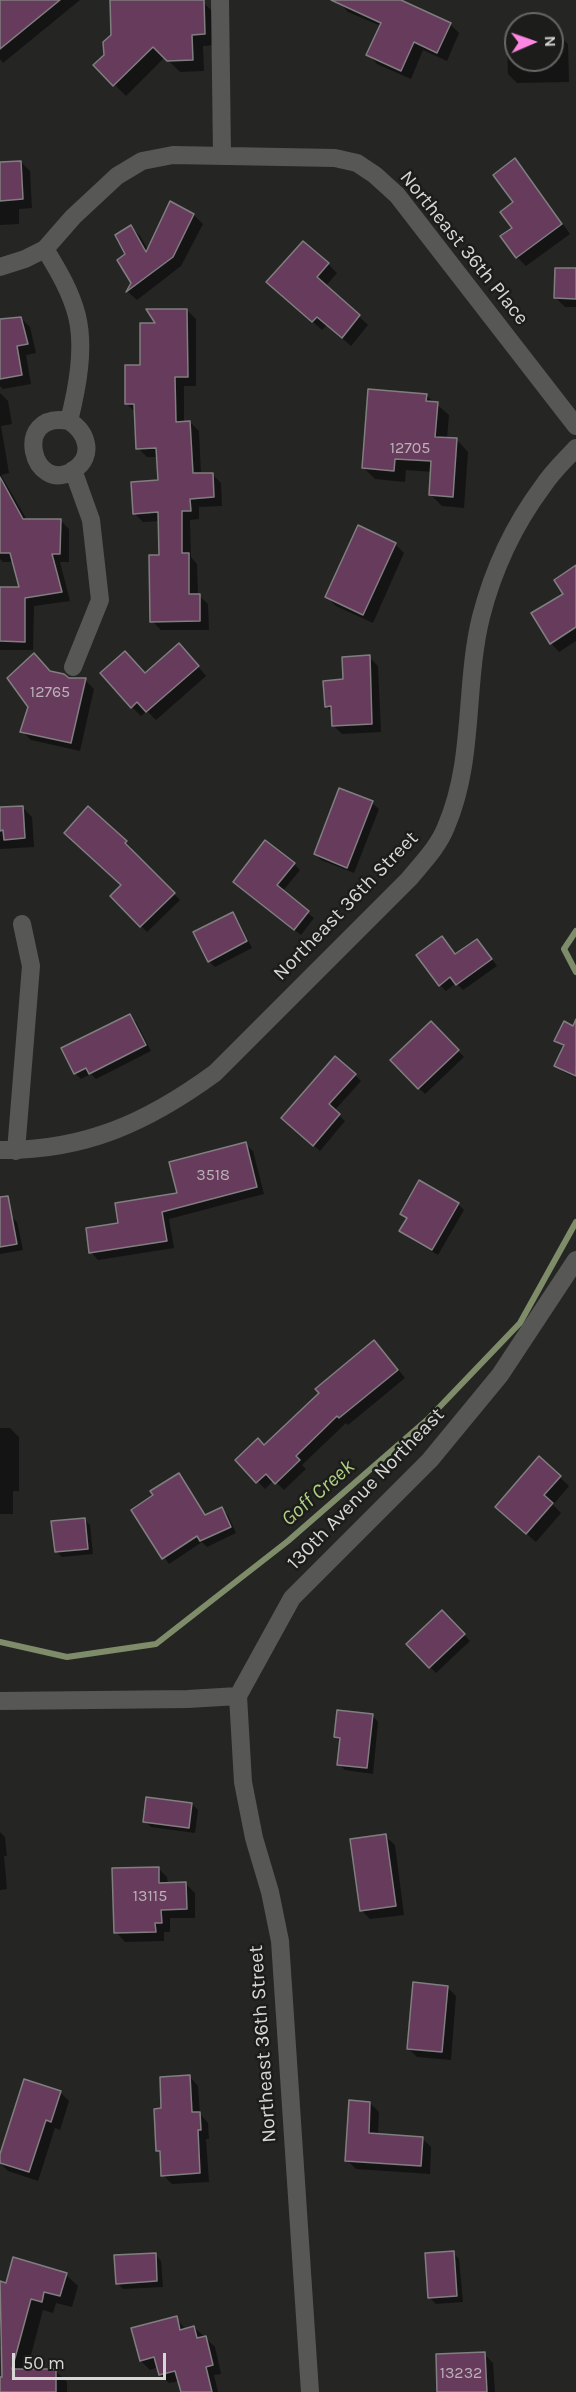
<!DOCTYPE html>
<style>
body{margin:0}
#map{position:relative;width:576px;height:2392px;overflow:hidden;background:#252624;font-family:Karla,sans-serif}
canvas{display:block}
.north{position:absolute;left:504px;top:12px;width:60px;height:60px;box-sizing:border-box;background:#1c1d1a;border:2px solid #676865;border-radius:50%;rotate:88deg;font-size:16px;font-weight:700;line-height:24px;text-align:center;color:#d7d8d6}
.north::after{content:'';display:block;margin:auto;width:21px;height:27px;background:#fd86e2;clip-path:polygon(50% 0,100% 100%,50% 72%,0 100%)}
.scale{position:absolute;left:12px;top:2353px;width:154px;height:27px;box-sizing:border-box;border:3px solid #d7d8d6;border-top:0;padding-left:8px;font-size:18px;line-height:21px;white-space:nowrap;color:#d7d8d6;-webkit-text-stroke:4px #1c1d1a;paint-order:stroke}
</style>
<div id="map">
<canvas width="576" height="2392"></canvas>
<div class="north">N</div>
<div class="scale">50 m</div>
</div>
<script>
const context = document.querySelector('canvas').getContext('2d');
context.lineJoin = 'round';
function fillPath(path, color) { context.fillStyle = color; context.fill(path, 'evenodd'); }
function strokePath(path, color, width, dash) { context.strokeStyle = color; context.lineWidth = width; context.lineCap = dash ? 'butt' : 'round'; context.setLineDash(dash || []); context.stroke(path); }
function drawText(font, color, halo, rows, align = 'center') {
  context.font = font + ' Karla,sans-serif'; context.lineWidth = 5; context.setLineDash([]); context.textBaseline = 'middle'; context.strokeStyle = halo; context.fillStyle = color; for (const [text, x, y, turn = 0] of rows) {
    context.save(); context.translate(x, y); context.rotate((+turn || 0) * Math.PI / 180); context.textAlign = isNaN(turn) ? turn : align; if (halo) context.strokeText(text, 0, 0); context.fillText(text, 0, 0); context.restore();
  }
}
const shadow = new Path2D(`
 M0,0H80L3,63L0,59Z
 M111,0L203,2L215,14L216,45L203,46L204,71L180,72L165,57L126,96L95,65L105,55L112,35Z
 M340,0H398L450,24L459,33L447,61L423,50L411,79L377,64L368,54L381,26L348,12L339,2Z
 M552,35H559L568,44L569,82L517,83L508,74L507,46H516V60H552Z
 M515,160L524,169L570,234L526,266L517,257L514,228Z
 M21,162L30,171L32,208L19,209V224L0,225V163Z
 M194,215L203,224L181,266L137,300L128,292L132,283L127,254L131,227L140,236L148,250Z
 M328,264L337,273L326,286L368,325L351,346L327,325L322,330L277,291Z
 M576,270V307H565L556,298Z
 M187,310L196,319V386H184V423L190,422L199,431L201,475L212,474L221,483L222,506L199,507V519L190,520L191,557L197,564L198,595L208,604L209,630H161L152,621L160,556V521L143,522L134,513L160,482L158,457H147L138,448L136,413L127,404L157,324Z
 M21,318L30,327L36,353L26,355L31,384L3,389L0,386V320Z
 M0,393L8,401L12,424L1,426L9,473L1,475L27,520H60L69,529V562H60L70,601L34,606L33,650H0V589H21L14,562H3L0,559Z
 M426,395L449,415L447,439L457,440L468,452L464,508L442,506L430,494L432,472L406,470L405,482L375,479L364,468Z
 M395,544L404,553L373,623L336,606L327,597Z
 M576,567V641L559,652L551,643L565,595Z
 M188,654L206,676L156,720L147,711L141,716L132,707L145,675Z
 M369,657L378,666L381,732L342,734L333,725V713L326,706L344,681Z
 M51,672L69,679L85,680L94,689L80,751L31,740L22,731Z
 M340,790L372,803L379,809L354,873L321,860L315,854Z
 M23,808L32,817L34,847L0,849V809Z
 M88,808L132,848L130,850L180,900L147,932L112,897L123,886Z
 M294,864L300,870L282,892L314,918L301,935L235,882Z
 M232,914L238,920L252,948L215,967L209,961Z
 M442,938L456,956L483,947L497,966L463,990L456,983L446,991L440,985Z
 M130,1016L136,1022L151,1051L96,1079L91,1074L81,1079L75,1073Z
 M431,1023L464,1057L425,1094L392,1061Z
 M576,1029V1078L562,1071L556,1065L564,1047L556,1040Z
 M355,1075L361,1081L334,1111L345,1121L320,1151L289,1124Z
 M245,1144L253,1151L264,1194L169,1219L174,1248L98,1260L91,1252L120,1224L179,1194Z
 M458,1204L464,1210L438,1255L407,1237L401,1231L408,1219L402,1213Z
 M11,1216L17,1222L23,1250L0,1254V1218Z
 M382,1350L405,1378L348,1425L346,1423L302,1465L306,1469L284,1490L274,1480L265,1489L237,1460L265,1447Z
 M0,1428H10L19,1437V1491H13V1514H0Z
 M539,1458L569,1486L553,1505L561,1513L536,1542L506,1516Z
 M179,1475L206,1516L222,1509L228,1515L236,1533L207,1547L202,1542L169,1564L133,1510L155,1496Z
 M84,1519L90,1525L93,1554L62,1557L56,1551Z
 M442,1612L470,1641L436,1673L408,1644Z
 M372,1715L378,1722L373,1774L345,1770L339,1764L341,1742L335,1737Z
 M192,1804L198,1810L195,1833L151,1827L144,1821Z
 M0,1832L5,1837L7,1856H4L7,1889L0,1890Z
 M385,1836L395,1845L404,1915L370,1919L361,1910Z
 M158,1868L167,1877L168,1884H186L195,1893V1918H170V1932H164V1941L125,1942L116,1932Z
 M447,1987L456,1996L451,2060L417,2057L408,2048Z
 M189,2076L198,2086L200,2114L208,2123L209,2139H206L209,2182L172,2184L163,2175L162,2155L158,2151L163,2110Z
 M60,2092L69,2101L60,2130L55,2128L38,2181L8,2171L0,2163V2159Z
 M370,2103L379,2112L378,2135L422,2138L431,2147L430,2174L356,2169L347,2160Z
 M453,2253L459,2259L463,2302L436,2304L430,2298Z
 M155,2254L161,2261L163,2287L123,2289L117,2283Z
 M14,2259L66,2275L78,2286L72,2307L56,2303L53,2313L43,2310L27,2370H55L67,2382V2392H0V2378H4L3,2348L0,2345V2312Z
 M176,2318L186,2330L194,2327L215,2347L221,2374L214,2375L218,2392H183L180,2381L169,2383L160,2374L158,2367L150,2370L141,2361Z
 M484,2354L493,2363L495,2392H439Z`);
const stream = new Path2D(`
 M576,931L564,949L576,972
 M0,1642L67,1657L156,1644L288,1541L428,1419L520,1323L576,1222`);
const building = new Path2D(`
 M0,0H60L0,49Z
 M110,0H204L205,34L192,35L193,60L167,61L153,47L113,86L93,65L104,55L103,42L111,35Z
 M331,0H401L451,23L437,53L414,42L401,71L366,55L381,23Z
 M515,158L562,224L516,258L500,236L512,228L500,212L513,202L493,175Z
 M21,161L23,199L0,201V162Z
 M170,201L194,214L173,257L126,292L131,283L117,260L125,254L115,235L131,225L146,252Z
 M303,241L329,263L317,277L360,315L342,338L317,317L312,322L266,282Z
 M555,268H576V299L554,298Z
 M146,309H187L188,377H175L176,422L190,421L193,473H213L214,497L190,499L191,511H182V553H189V594H200V621L150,622L149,555H159L158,512L133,514L131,482L158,480L156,448L136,449L134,404H125V365H140V323H155Z
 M21,317L28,344L17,346L22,375L0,379V319Z
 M368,389L427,394L426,401L438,402L435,437L457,438L453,497L429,495L431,461L395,459L394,471L362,468Z
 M0,477L23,519H61L60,554H52L62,592L25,598V642L0,641V587H19L10,553H0Z
 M358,525L396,543L363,615L325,597Z
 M576,565V627L550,644L531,613L563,594L554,580Z
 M179,643L199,666L146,712L137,702L131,708L100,673L125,651L145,673Z
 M34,653L50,671L64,674L69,678H86L71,743L20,732L28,707L7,678Z
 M370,655L372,724L332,726L331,706L325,707L323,681L343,679L342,657Z
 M339,788L373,801L347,868L314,854Z
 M23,806L25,838L4,840L3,830L0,831V807Z
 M88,806L127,841L125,843L175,893L140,927L110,896L121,885L64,833Z
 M265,840L295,863L277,885L309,911L294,930L233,882Z
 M233,912L247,941L208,962L193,932Z
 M442,936L455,954L477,939L492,959L456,985L450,977L439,986L416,955Z
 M130,1014L146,1045L89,1074L86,1068L74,1074L61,1048Z
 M576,1019V1076L554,1066L564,1045L554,1041L564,1021L573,1026Z
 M431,1021L459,1050L418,1089L390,1060Z
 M335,1056L356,1074L329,1104L340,1114L313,1146L281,1118Z
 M246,1142L257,1187L162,1212L167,1241L89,1253L86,1228L118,1223L115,1203L177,1193L169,1162Z
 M419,1180L459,1203L432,1250L399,1231L407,1218L400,1214Z
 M8,1196L17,1244L0,1247V1197Z
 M374,1340L398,1370L339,1418L337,1416L296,1456L300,1460L275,1484L266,1474L256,1483L235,1460L258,1438L264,1445L319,1393L315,1389Z
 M539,1456L561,1476L544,1495L553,1503L526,1534L495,1507Z
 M179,1473L205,1515L222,1507L231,1527L200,1541L197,1536L162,1559L131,1510L153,1495L150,1491Z
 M85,1518L88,1549L55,1552L51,1521Z
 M442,1610L465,1634L429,1668L406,1644Z
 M337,1710L373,1714L367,1768L337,1765L340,1738L334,1737Z
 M146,1797L192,1803L189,1828L143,1822Z
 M386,1834L396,1906L360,1911L350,1839Z
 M159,1867V1883L186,1882L187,1909L161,1910L162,1923H155L156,1932L114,1933L112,1868Z
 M413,1982L448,1986L442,2052L407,2049Z
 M190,2075L192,2112H200L201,2130H198L200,2173L161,2176L160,2151H156L154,2109L161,2108L160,2077Z
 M24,2079L61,2091L51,2122L46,2120L29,2172L0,2163V2154Z
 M349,2100L370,2102L369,2133L423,2137L421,2166L345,2161Z
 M454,2251L457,2296L428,2298L425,2253Z
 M156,2253L157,2281L116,2284L114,2255Z
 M13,2257L67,2273L60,2296L44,2292L42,2302L31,2299L12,2369H56V2392H0V2377H2L0,2281L6,2283Z
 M177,2316L180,2330L194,2326L197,2338L206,2336L213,2365L206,2367L212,2392H181L175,2371L159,2375L154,2357L140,2361L131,2328Z
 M485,2352L487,2392H437L436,2354Z`);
const minor = new Path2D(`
 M220,0L222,155
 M45,249C58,270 71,292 77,316C85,349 77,389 69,421C11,410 32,497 74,470C95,456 87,432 69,421
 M0,267L25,259L45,249L73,217L117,176L142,161L173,155L335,158L357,163L375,175L397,195L576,426
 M73,667L100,600L91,520L73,470
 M0,1150C85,1151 148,1122 215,1073L409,879C423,862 438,847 446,827C475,760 464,686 481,617C493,570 514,525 543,486C552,472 565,460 576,448
 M16,1151L31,966L22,924
 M238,1696L243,1782L254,1838L270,1892L280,1941L310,2392
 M238,1696L292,1598L430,1460L500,1375L576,1260
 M0,1701L188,1699L238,1696`);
const numberNames = [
 ["12705",410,448],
 ["12765",50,692],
 ["3518",213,1175],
 ["13115",150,1896],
 ["13232",461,2373]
];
const streetNames = [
 ["Northeast 36th Place",464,248,51],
 ["Northeast 36th Street",346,906,-46],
 ["130th Avenue Northeast",366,1489,-46],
 ["Northeast 36th Street",263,2044,-94]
];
const waterNames = [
 ["Goff Creek",318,1493,-41]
];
fillPath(shadow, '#0007');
strokePath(stream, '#7f8c69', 6);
fillPath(building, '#663b5c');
strokePath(building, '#817e80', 1.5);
strokePath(minor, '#575855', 18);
drawText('16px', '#bbb1b8', null, numberNames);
drawText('20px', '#d7d8d6', '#1c1d1a', streetNames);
drawText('italic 21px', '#b0cf82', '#1c1d1a', waterNames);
</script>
